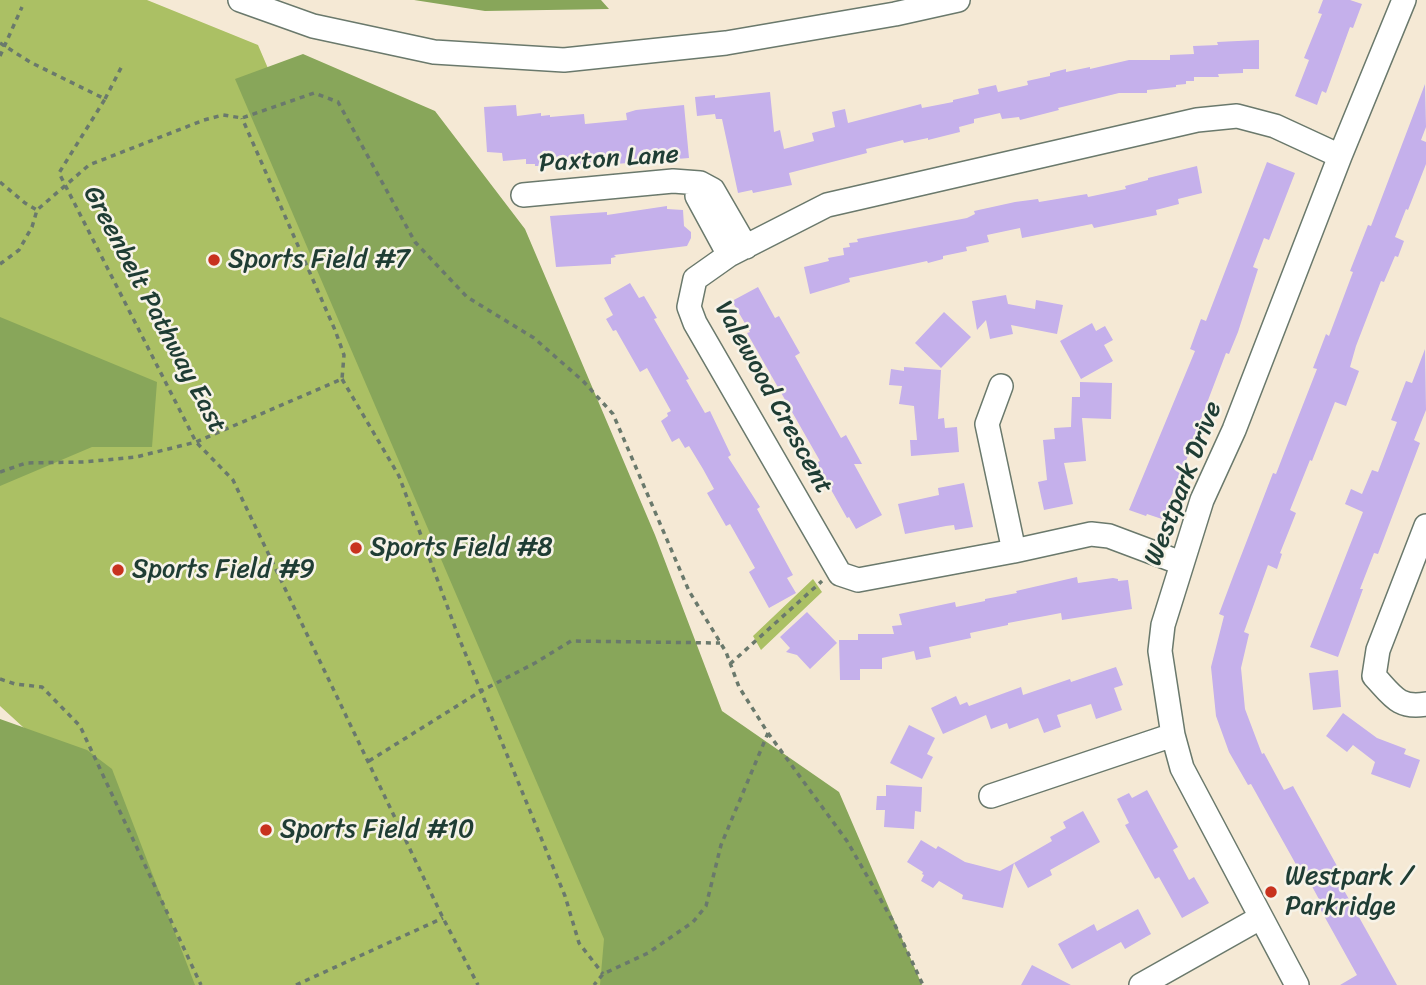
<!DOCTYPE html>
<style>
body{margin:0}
canvas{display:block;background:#f5e9d5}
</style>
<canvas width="1426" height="985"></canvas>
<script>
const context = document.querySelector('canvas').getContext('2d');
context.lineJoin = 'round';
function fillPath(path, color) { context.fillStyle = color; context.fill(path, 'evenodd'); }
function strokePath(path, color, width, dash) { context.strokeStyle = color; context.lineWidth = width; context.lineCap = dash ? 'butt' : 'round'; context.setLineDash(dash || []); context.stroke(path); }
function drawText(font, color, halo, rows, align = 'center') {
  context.font = font + ' Sriracha,sans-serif'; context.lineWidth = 5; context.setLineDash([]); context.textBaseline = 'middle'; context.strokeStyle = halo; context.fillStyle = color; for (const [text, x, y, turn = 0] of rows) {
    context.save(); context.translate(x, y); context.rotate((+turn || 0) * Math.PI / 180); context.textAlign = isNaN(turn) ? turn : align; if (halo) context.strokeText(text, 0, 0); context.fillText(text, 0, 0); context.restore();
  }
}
const green = new Path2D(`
 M0,0H147L258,45L642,943L632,985H185L119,815L0,706Z
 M813,579L822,592L761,650L753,636Z`);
const forest = new Path2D(`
 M414,0H601L609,9L485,11Z
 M303,54L435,111L525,229L655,535L722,711L839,792L922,985H600L604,939L235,79Z
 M0,317L157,382L152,447H92L0,486Z
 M0,719L87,750L112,769L195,985H0Z`);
const building = new Path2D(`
 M1323,0H1350L1362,4L1353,28L1350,27L1326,93L1322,91L1317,105L1295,96L1309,60L1304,58L1322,14L1318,13Z
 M1259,40V69H1243V73L1218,74L1219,77H1194V81H1186V84L1176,85V87L1147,90V93H1119L1058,108L1059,110L1020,120L1019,117L1002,119L1000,113L974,119V123L959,127L960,132L928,140V138L904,143L903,140L866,149L867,153L789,173L792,185L753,193L752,190L738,193L722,119H716L715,114L697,116L695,97L715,95V98L770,92L774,132L780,130L784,149L814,141L812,133L835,127L832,112L845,109L848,123L921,104L922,108L953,102V100L979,94L978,89L996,85L998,92L1028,85L1027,81L1050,76V73L1066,69V72L1090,67V69L1129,60H1170V55L1194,54L1193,46L1218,45L1217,42Z
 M1425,84L1426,127L1421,140L1426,142V164L1408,210L1406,209L1395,237L1404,241L1398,257L1395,256L1384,282L1381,281L1356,346L1350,367L1359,371L1346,406L1335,402L1312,461L1310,460L1290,510L1296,513L1280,553L1282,554L1277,569L1268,565L1244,632L1249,634L1241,668L1245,709L1262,754L1264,753L1284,790L1293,786L1337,866L1332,869L1397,985H1340L1357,975L1318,905L1321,903L1301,866L1298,868L1251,784L1248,785L1229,752L1216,716L1211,667L1224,616L1219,614L1234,574L1273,473L1276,474L1286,448L1317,369L1313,368L1326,334L1329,336L1353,272L1350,271L1368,225L1371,226Z
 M516,105L517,116L541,113V116L550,115V117L584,114L585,124L627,120L626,113L636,110L684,105L689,158L567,168V165L540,168V166H535V164H526V159L503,161L502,153L487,152L484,107Z
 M1267,162L1295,173L1269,240L1264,238L1253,267L1258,269L1238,332L1229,354L1226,353L1199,424H1201L1162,519L1147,514L1146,516L1129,510L1195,351L1190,349L1201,319L1206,321Z
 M1197,166L1202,193L1178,199L1179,204L1156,210L1157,215L1094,228L1092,224L1022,238L1020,228L987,235L989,242L966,247L967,251L943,256V259L928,263L927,261L849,278L850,282L810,294L804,267L829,261L828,258L844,255L843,248L850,247L849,243L858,242L857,239L967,218L975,214L974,211L1015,202L1038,199L1039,202L1087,194L1088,197L1126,189L1125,186L1148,180V178Z
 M667,206V209L683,210L684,226L691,232V238L687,246L614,255L616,257L611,258V264L556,267L550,216L607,212V215Z
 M630,283L639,298L644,296L657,318L654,319L689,379L686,380L705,413L710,411L731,455L728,457L760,507L757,509L793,575L787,578L796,593L769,608L749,572L755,568L730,524L726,526L707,493L714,489L703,469L689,446L685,448L679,438L672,442L661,421L668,416L667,413L671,411L647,368L640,372L616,330L613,331L606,319L613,315L604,298Z
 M758,287L775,318L779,316L800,353L795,356L841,438L846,435L862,464H854L882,515L856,529L849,517L847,518L816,463L820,461L747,333L750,332L732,301Z
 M1006,295L1008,304L1035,309L1036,300L1063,305L1057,334L1011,325L1013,334L990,339L986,320L977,330L972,301Z
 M944,312L971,337L941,368L915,343Z
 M1092,323L1096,331L1105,326L1113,340L1104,345L1113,361L1081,379L1060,341Z
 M1425,349L1426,410L1414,440L1420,443L1378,554L1374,553L1360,589H1363L1338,657L1310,647L1363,512L1345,504L1351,489L1362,494L1372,470L1378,472L1397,422L1391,420L1406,381L1412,383Z
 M904,367L941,370L938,419L944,418L945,428L957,427L959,452L911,456L910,440H917L914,406L899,404L902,386L889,385L891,369L904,371Z
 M1080,382L1112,383L1111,419L1082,418L1086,461L1064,463L1073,504L1044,510L1038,482L1047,480L1043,440L1055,439L1054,428L1071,427L1072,397H1080Z
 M964,483L973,527L955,530L954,525L946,526L905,534L898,504L939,495L938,488Z
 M1077,577L1078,583L1113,578L1118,579V581L1128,580L1132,609L1062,620L1061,613L1008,623V625L970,633L971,638L929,647L931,657L916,660L914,651L882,658V669H860V680H840L839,640H858V634H894L892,626L902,625L899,614L955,602L956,607L985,601V599L1017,593L1016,591Z
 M807,612L837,643L810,669L797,655L786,652L790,648L780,637Z
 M1116,667L1123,685L1114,688L1122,710L1096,719L1091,704L1057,715L1061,727L1044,733L1038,718L1009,729L1007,723L991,729L986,715L943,734L931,708L956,696L960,705L967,702L969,706L1021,687L1023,695L1070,679L1071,682Z
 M1338,670L1341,707L1313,710L1309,673Z
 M1343,713L1377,738L1406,749L1404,754L1420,760L1410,788L1371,774L1375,762L1353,745L1347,752L1326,736Z
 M909,725L935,738L927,754L933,757L922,779L890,763Z
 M886,785L922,787L921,812L915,811L914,829L884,827L885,810H876L877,796H886Z
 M1147,790L1178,847L1173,850L1189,880L1194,877L1209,903L1182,918L1159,877L1155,879L1125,825L1129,823L1117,799L1129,793L1132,798Z
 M1083,811L1100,842L1050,870L1052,875L1028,888L1014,863L1052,841L1050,837L1066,828L1063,822Z
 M921,840L936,849L938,846L965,862L1000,871L1014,863L1003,908L962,899L963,895L939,881L933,888L921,881L924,875L922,874L923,872L907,862Z
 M1138,909L1151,934L1125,949L1121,942L1072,969L1058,944L1094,924L1097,931Z
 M1032,965L1071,985H1021Z`);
const path = new Path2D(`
 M0,43L30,62L105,99L59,173L196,442L233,480L443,918L478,985
 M0,56L22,7
 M105,99L123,64
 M0,182L25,203L37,210
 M0,264L19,250L32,227L37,210L89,165L204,120L223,115L242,118L314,93L338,102L415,242L467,297L534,338L583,381L613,414L689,591L726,652L739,687L768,733L721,845L706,906L693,922L648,953L603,974L594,985
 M342,379L399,476L459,638L565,896L579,943L603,974
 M0,472L26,463L84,462L136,457L196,442L342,379L344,355L335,330L242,118
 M730,664L822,581
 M0,679L15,684L42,687L80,726L201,985
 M768,733L847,841L894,923L923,985
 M369,761L481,691L535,663L571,641L720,643
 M296,985L443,918`);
const minor = new Path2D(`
 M240,0L313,26L434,52L564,60L726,43L895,14L958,0
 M523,195L673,181L700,183
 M729,255L697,196L700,183L713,190L746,247
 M1001,386L987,424L1014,551
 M1426,526L1378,650L1374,676C1392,695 1398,709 1426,704
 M1181,563L1109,536L1091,534L1014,551L858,580L840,574L695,323L689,307L695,279L729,255L827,205L1197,120L1237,116L1275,126L1340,156
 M991,796L1173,735
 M1141,985L1260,918
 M1297,985L1182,768L1173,735L1160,651L1163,625L1202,500L1234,430L1340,156L1404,0`);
const markers = [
 [214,260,7,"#c8321e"],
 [356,548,7,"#c8321e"],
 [118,570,7,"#c8321e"],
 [266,830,7,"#c8321e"],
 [1271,892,7,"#c8321e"]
];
const streetNames = [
 ["Paxton Lane",609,160,-4],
 ["Greenbelt Pathway East",154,310,62],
 ["Valewood Crescent",773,398,61],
 ["Westpark Drive",1184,484,-69]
];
const poiNames = [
 ["Sports Field #7",228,260],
 ["Sports Field #8",370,548],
 ["Sports Field #9",132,570],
 ["Sports Field #10",280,830],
 ["Westpark /",1285,877],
 ["Parkridge",1285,907]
];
fillPath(green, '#abc064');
fillPath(forest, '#88a65a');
fillPath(building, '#c5b0eb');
strokePath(minor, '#6a796c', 26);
strokePath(path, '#6a796c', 3.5, [5, 5]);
strokePath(minor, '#fff', 23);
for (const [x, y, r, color] of markers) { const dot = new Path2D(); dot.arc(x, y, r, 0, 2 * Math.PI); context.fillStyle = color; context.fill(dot); strokePath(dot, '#f7f3e8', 2.5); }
drawText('26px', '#1f3d34', '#f7f3e8', streetNames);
drawText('26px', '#1f3d34', '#f7f3e8', poiNames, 'left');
</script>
